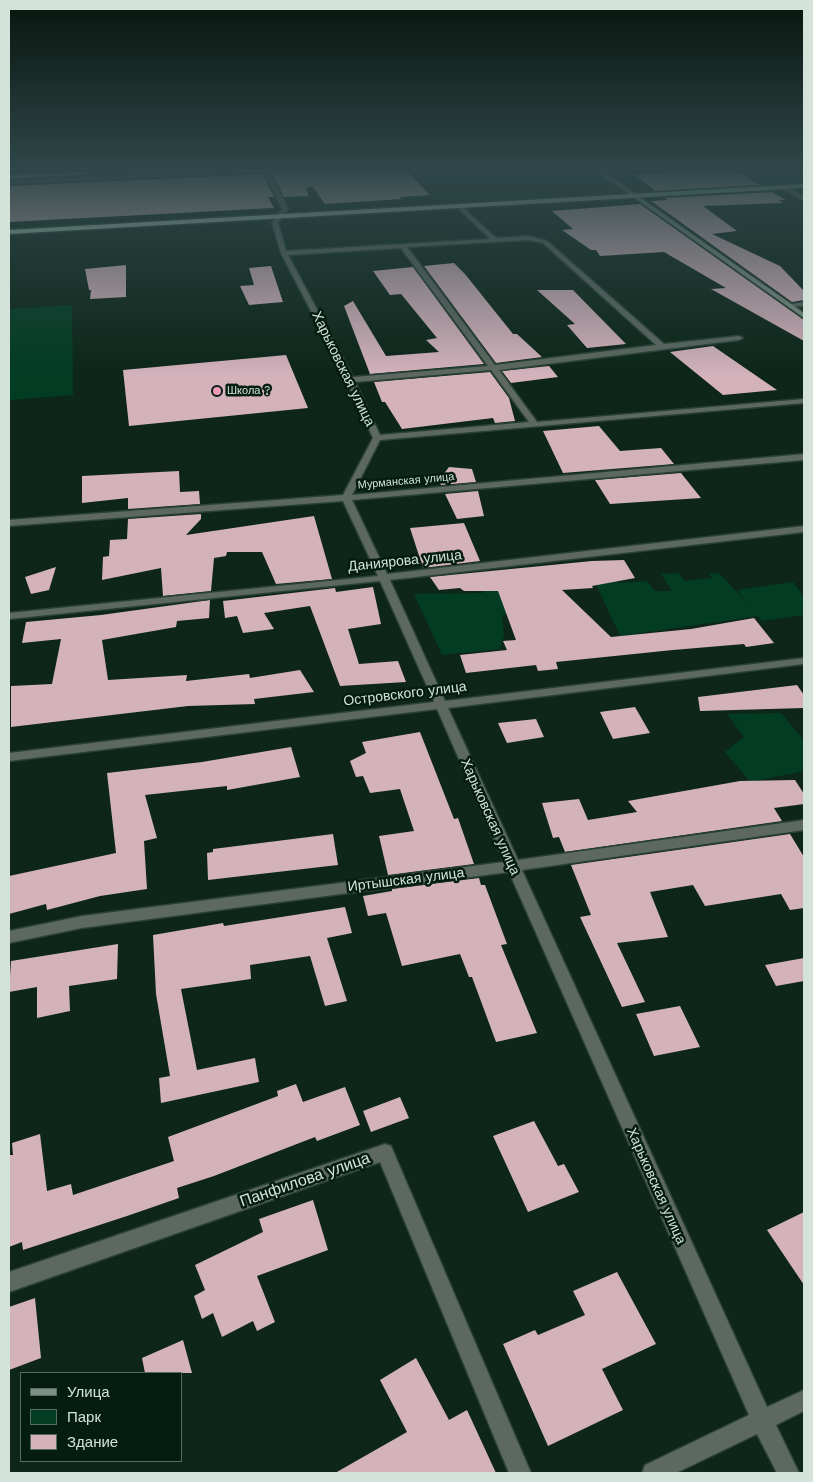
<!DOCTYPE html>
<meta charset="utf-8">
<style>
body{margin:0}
#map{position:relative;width:813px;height:1482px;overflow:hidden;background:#0d2619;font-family:"Work Sans",sans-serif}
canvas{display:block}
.frame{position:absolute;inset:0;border:10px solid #d4e3d9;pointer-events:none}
.legend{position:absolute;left:20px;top:1372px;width:162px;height:90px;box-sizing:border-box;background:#041d10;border:1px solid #576c60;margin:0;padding:6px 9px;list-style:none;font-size:15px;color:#d4e3d9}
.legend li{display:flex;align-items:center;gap:10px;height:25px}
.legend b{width:25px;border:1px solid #576c60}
</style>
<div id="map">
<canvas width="813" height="1482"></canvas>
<div class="frame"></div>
<ul class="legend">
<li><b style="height:6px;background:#7e9186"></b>Улица</li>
<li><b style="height:14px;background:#023c23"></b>Парк</li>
<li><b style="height:14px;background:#d3b2bc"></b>Здание</li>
</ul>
</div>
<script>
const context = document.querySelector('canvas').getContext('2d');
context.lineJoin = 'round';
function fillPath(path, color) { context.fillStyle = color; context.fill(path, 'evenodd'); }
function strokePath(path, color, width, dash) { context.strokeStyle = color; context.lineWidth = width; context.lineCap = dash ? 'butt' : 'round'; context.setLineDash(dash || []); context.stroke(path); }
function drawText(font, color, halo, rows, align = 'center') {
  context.font = font + ' "Work Sans",sans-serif'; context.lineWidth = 5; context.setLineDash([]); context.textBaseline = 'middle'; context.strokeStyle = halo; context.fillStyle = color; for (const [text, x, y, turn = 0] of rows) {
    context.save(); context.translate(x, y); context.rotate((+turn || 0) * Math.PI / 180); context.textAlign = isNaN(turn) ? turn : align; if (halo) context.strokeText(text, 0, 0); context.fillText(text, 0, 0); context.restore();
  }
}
const green = new Path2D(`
 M72,305L73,395L9,400V309Z
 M678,573L685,581L712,578L709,574L719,573L748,604L737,590L793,582L804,597V615L762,621L758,616L620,636L593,578L611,576L618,583L647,581L655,591H672L661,574Z
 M493,583L526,612L502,615L504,635L500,649L442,655L414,594L482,593Z
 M781,713L804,740V771L750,782L725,752L744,737L727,714Z`);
const building = new Path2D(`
 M172,167H220L129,172L130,169Z
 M269,167H403L430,195L400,197L401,199L325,204L312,186L306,189L309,196L284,197Z
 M730,168L760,185L655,191L634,174Z
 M75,172H94V174L9,179V175Z
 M263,174L274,197H268L274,208L9,222V186Z
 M772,192L786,200H779L783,203L703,206L737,231L712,234L780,266L804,291V300L792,302L651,201L668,200L664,198Z
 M640,204L804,320V341L711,289L726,288L664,252L600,256L596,250H591L562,230L573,229L552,211Z
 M454,263L465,274L513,334H517L542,357L496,363L424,266Z
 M126,265V297L90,299L91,290H89L85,269Z
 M271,266L283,302L249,305L240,286L254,285L249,268Z
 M413,267L484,364L370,374L344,306L353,301L386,356L439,352L426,340L437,338L401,294L390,295L373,271Z
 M537,290H573L626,344L587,348L567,325L575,324Z
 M713,346L777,390L723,395L670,352Z
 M286,355L308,408L129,426L123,370Z
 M549,366L558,377L511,383L502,371Z
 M490,372L509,398L515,421L495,423L493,418L402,429L385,402H382L374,382Z
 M599,426L620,451L661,448L674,464L563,473L543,431Z
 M449,467L472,469L476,482L441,485L439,480Z
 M179,471L180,492L199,491L200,504L128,509V498L82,503V476Z
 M681,473L701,498L610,504L595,480Z
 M478,491L484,516L457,519L445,494Z
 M201,514V519L186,535L314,516L332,579L276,584L262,552H227L226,556L214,558L211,591L163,596L161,568L102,580L103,557L109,556L110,540L127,539L128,519Z
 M464,523L480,561L423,568L410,528Z
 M624,560L635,578L592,586L593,588L562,590L611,637L691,629L754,618L774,643L746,647L744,644L673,650L556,662L558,669L538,671L536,665L466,673L460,655L507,650L503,641L516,640L498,591H464L460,588L439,590L430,577L592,561Z
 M56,567L49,590L31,594L25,577Z
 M373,587L381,624L348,629L359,664L398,661L406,682L340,686L310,606L264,613L274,629L243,633L237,616L225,618L223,601L335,588L336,592Z
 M210,600L209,618L177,621L176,627L102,640L108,680L187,675L186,681L249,674L250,678L300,670L314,692L254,699L255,704L188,706L11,727V686L52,684L61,639L22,643L26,622L101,615Z
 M797,685L804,695V708L700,711L698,697Z
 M635,707L650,733L613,739L600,712Z
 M536,719L544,737L507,743L498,723Z
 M420,732L454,819L458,818L474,864L388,875L379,836L414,831L400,789L370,793L363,776L356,777L350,761L366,753L362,742Z
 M291,747L300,777L227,790V786L145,795L157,838L144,841L147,889L100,896L47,910L46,904L9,914V876L116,853L107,773L202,762Z
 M795,780L804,794V804L774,808L782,821L565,852L559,837L553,838L542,803L579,799L588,820L637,812L628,801L740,781Z
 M333,834L338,865L208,880L207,853L213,852V849Z
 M790,834L804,857V908L790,910L781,894L705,906L693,885L650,892L668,937L617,943L645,1002L622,1007L580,917L591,915L571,865Z
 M479,878L481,885H485L507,944L501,945L537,1033L496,1042L472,977H469L460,954L402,966L386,913L368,916L363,896L392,891V889Z
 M345,907L352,933L327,938L347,1001L325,1006L310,956L250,965L251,979L181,989L197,1070L255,1058L259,1082L161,1103L159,1078L170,1076L156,994L153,935L223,923L224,926Z
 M118,944L117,979L69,986L70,1011L37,1018V987L9,992L11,961Z
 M804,958V981L776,986L765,965Z
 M680,1006L700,1047L654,1056L636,1014Z
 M296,1084L303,1102L345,1087L360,1125L317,1141L315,1137L214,1176L177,1188L179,1198L127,1216L23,1250L22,1242L9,1247V1155H13L12,1143L40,1134L47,1191L71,1184L73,1195L174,1161L168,1137L278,1096L277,1091Z
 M400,1097L409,1118L371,1132L363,1111Z
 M534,1121L558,1166L564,1164L579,1192L528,1212L493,1136Z
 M313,1200L328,1250L257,1276L275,1322L257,1331L253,1321L222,1337L213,1313L202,1319L194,1296L205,1290L195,1265L263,1232L259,1219Z
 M804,1212V1285L767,1230Z
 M617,1272L656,1344L602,1369L623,1410L548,1446L503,1344L535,1330L538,1335L585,1315L573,1291Z
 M35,1298L41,1358L9,1370V1307Z
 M183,1340L192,1373H145L142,1358Z
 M416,1358L449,1420L467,1410L496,1473H335L407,1432L380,1380Z`);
const street = new Path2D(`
 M262,167H267L288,209L278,223L286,251L490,239L457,207L459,204L496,238L528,236L547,241L664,344L739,336L743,338L739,340L499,370L537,422L804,399V403L380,440L352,495L804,454V460L352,500L387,574L804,526V532L390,580L445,701L804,658V664L448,708L518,860L804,820V830L522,870L767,1407L804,1390V1411L776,1425L799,1473H777L757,1434L676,1473H642L645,1465L749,1415L509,872L82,928L9,943V931L82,916L504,862L437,709L9,761V753L434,702L380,581L9,619V613L378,576L343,501L9,526V520L343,495L373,438L344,375L281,253L272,223L282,209L264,172L9,184V181ZM528,240L543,243L656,345L495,365L407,247ZM401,248L488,366L353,377L288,255ZM491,370L529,422L380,435L355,382Z
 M781,186H785L804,197V201L781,188Z
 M804,302V306L790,307L787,305Z
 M385,1144L391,1146L531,1473H509L380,1162L9,1292V1272Z`);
const secondary = new Path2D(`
 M597,167L804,313V318L591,167Z`);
const highway = new Path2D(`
 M804,184V188L9,234V230Z`);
const markers = [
 [217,391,5,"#ef9ab8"]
];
const farPoinames = [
 ["Школа ?",227,391]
];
const farStreetnames = [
 ["Мурманская улица",406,481,-5]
];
const streetNames = [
 ["Харьковская улица",343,369,64],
 ["Даниярова улица",405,561,-6],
 ["Островского улица",405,694,-7],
 ["Харьковская улица",490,817,66],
 ["Иртышская улица",406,880,-7],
 ["Харьковская улица",656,1186,66]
];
const nearStreetnames = [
 ["Панфилова улица",305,1180,-19]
];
fillPath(green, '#023c23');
fillPath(building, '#d3b2bc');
strokePath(street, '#294034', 3);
strokePath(secondary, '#294034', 3);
strokePath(highway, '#294034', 3);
fillPath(street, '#5c6861');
fillPath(secondary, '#7e9186');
fillPath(highway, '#b0cebc');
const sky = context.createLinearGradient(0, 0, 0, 375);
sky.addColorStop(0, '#07150e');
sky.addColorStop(0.45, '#2f4749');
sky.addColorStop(1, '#2f474900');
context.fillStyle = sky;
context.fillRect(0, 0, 813, 375);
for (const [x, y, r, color] of markers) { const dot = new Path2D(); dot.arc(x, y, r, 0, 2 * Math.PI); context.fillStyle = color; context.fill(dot); strokePath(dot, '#041d10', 2); }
drawText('11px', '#d4e3d9', '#041d10', farPoinames, 'left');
drawText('11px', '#d4e3d9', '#041d10', farStreetnames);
drawText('14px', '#d4e3d9', '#041d10', streetNames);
drawText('16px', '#d4e3d9', '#041d10', nearStreetnames);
</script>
